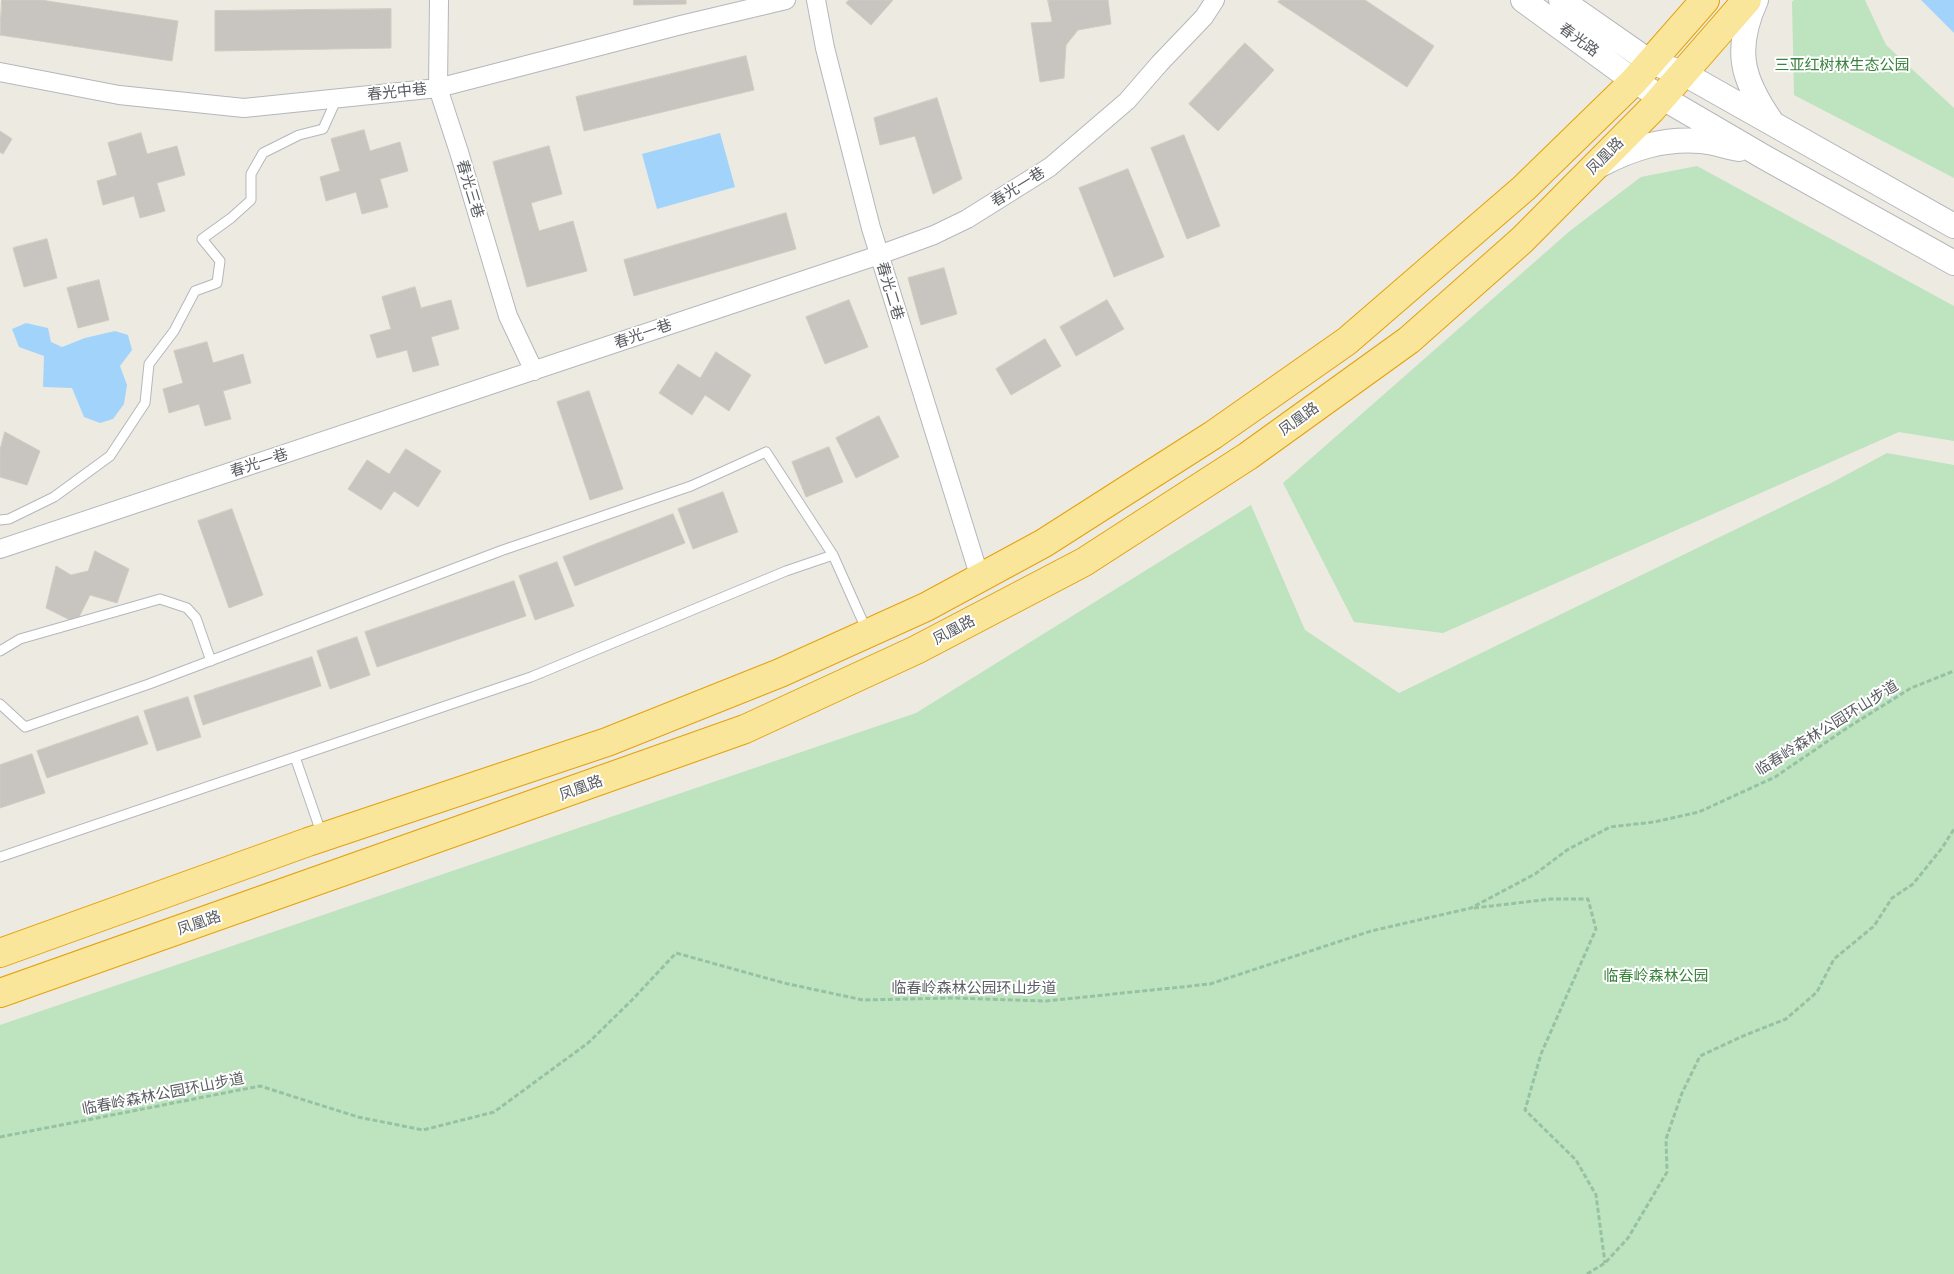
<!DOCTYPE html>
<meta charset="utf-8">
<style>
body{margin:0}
canvas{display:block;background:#eceae1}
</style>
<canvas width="1954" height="1274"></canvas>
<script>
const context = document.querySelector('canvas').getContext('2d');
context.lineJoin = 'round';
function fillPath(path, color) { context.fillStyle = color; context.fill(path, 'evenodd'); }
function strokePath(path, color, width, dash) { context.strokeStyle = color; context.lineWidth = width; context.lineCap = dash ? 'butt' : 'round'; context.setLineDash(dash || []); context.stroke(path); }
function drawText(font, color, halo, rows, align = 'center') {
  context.font = font + ' "Asap Condensed","Noto Sans SC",sans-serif'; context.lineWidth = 4; context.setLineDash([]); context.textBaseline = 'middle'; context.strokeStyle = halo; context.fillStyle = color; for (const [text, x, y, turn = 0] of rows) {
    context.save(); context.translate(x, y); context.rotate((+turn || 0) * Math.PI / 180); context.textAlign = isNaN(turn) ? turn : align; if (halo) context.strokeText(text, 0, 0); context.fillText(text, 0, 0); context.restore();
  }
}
const green = new Path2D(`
 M1794,0H1865L1886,45L1954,108V178L1794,95L1792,2Z
 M1697,166L1954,306V441L1899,432L1443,633L1354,622L1283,483L1571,230L1641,177Z
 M1887,453L1954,465V1274H0V1025L916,713L1251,505L1305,630L1399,693L1833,482Z`);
const water = new Path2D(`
 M1921,0H1954V33Z
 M720,133L735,187L657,209L642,154Z
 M26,323L48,328L51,342L62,347L85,338L115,331L128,335L132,350L120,366L127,385L124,404L113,419L100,423L84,417L72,388L43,387L44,356L19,347L12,329Z`);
const building = new Path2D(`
 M2,0H41L178,21L172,61L0,35Z
 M634,0H686V4L634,5Z
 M849,0H893L871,25L846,3Z
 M1048,0H1108L1111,24L1078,30L1066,45L1064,78L1040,82L1031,23L1052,22Z
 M1280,0H1365L1434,46L1407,87L1278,2Z
 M391,9V48L215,51V11Z
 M1245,43L1274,70L1218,131L1189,104Z
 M746,56L754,90L584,131L576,97Z
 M937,98L962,179L933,194L915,136L880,145L874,118Z
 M364,130L370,151L400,142L408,171L380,179L388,207L362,214L356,192L326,201L320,177L340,171L331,139Z
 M0,131L12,139L3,154L0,152Z
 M141,133L147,154L177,146L185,175L157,183L165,211L140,218L134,196L103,205L97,181L117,175L108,143Z
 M1184,135L1220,226L1187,239L1151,148Z
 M549,146L562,194L531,203L539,231L573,221L587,271L527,287L493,162Z
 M1128,169L1164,257L1114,277L1079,188Z
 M786,213L796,249L634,296L624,260Z
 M47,239L57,278L24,287L13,248Z
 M944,268L957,314L921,325L908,278Z
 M99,280L109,320L78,328L67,288Z
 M415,287L421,308L451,300L459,329L431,337L439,365L413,372L407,350L377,358L370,335L391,329L382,297Z
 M849,300L868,347L825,364L806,317Z
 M1107,300L1124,329L1076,356L1060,327Z
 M1045,339L1061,366L1011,395L996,369Z
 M207,342L213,363L243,354L251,383L223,391L231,419L205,426L199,404L169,413L163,389L183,383L174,351Z
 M716,352L751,375L729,411L705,395L692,415L659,393L678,364L700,378Z
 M589,391L623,489L590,500L557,402Z
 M879,416L899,457L856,478L836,438Z
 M5,432L40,451L27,485L0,477V450Z
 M829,447L843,482L806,497L792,462Z
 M406,449L441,471L418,507L394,491L381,510L348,489L367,460L389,474Z
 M723,492L738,532L693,549L678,509Z
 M232,509L263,595L229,608L198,521Z
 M673,514L685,543L575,586L563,557Z
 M95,551L129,569L117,603L90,595L76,623L46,608L56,566L71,575L88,571Z
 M557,562L574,606L535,620L519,576Z
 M514,581L526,616L377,667L365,632Z
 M357,637L370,675L330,689L317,651Z
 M312,657L321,686L203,725L194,696Z
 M188,697L201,737L157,751L144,711Z
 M138,716L148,744L47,778L37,751Z
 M32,754L45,793L0,808V765Z`);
const path = new Path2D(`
 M1474,908L1551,899H1588L1596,929L1541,1054L1525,1110L1576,1160L1596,1195L1605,1263
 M0,1137L260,1086L358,1117L423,1130L494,1112L588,1043L632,1000L676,953L784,983L863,1000L952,998L1046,1001L1210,984L1371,931L1471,908L1535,874L1567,850L1610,827L1654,822L1699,812L1775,777L1847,728L1911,688L1954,671
 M1587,1274L1605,1263L1628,1238L1667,1172L1666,1139L1682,1093L1700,1056L1743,1036L1786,1019L1817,992L1834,959L1874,926L1892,898L1913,884L1942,848L1954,829`);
const service = new Path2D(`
 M0,520L9,519L54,497L110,456L145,403L149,364L174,331L195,291L217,283L220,261L202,239L231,218L251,200V174L263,153L299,135L323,129L337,98
 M0,651L20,639L160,599L187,608L196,618L211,661
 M0,704L25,727L149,684L503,550L691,486L766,452L833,555
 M295,757L322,835
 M0,857L531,677L786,571L833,555L867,631`);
const minor = new Path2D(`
 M439,0L438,88L459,152L508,316L534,371
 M816,0L825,48L871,228L980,578
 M0,72L119,95L244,108L438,88L681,25L786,0
 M0,549L879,255L934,235L967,219L1050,167L1127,101L1160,63L1204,17L1215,0`);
const secondary = new Path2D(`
 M1523,0L1634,81L1764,157L1954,263
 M1561,0L1650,62L1683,73L1954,226
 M1756,0C1734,49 1741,78 1771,121
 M1600,165C1632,148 1664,138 1701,141C1714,142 1727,147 1739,149`);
const trunk = new Path2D(`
 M0,953L308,842L607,742L780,673L926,607L1044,543L1213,435L1347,341L1524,188L1634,81L1705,0
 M0,993L745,729L916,650L1084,562L1248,456L1409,340L1522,240L1651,110L1747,0`);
const streetNames = [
 ["春光路",1579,40,36],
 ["春光中巷",397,92,-6],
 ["凤凰路",1605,156,-45],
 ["春光一巷",1018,187,-32],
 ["春光三巷",470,189,73],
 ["春光二巷",890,291,73],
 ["春光一巷",643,334,-19],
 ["凤凰路",1299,419,-36],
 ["春光一巷",259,463,-18],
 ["凤凰路",954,630,-28],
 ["临春岭森林公园环山步道",1827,728,-32],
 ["凤凰路",581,788,-20],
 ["凤凰路",199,923,-19],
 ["临春岭森林公园环山步道",974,988],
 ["临春岭森林公园环山步道",163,1094,-11]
];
const parkNames = [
 ["三亚红树林生态公园",1842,65],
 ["临春岭森林公园",1656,976]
];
fillPath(green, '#bee3bf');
fillPath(water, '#a2d4fb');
fillPath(building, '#c8c4bf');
strokePath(building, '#d1ccc0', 1);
strokePath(service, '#b4b7bc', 11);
strokePath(minor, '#b4b7bc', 20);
strokePath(secondary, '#b5b8be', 26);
strokePath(trunk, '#e5a109', 30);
strokePath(path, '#96c2a4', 3, [5, 2.5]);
strokePath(service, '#fff', 9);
strokePath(minor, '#fff', 18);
strokePath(secondary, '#fff', 24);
strokePath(trunk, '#fae69a', 28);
drawText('15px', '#5a5d62', '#fff', streetNames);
drawText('15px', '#38833c', '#fff', parkNames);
</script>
